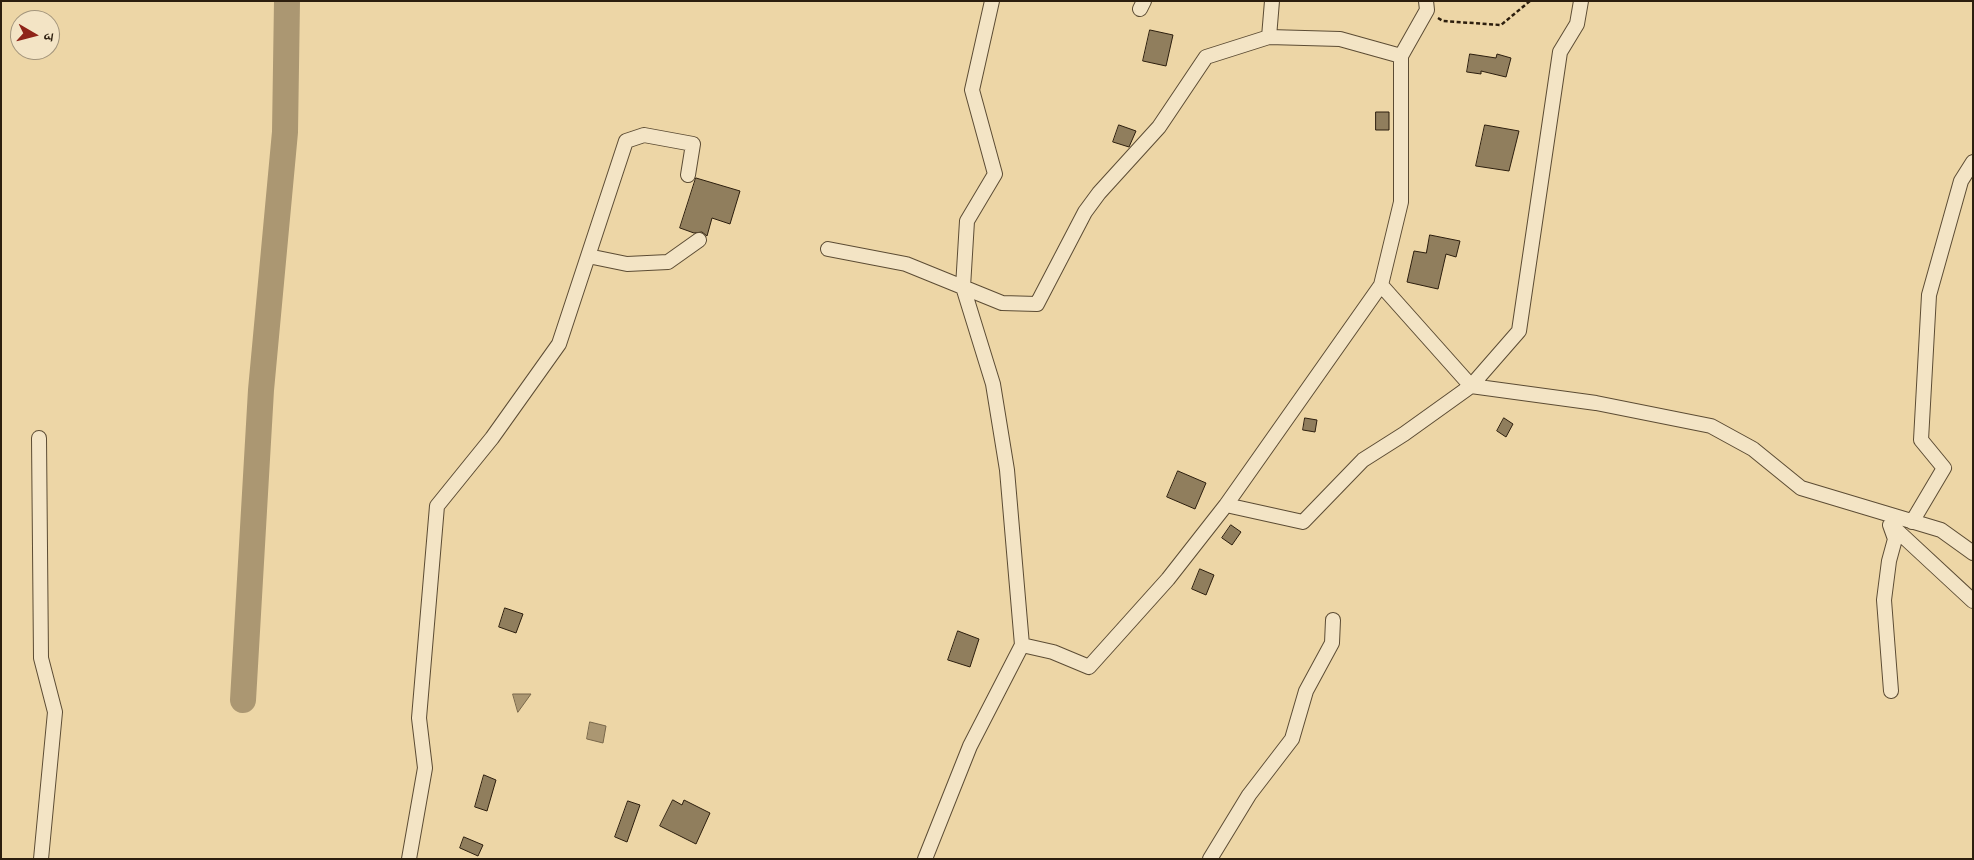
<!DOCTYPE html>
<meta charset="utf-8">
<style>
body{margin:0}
#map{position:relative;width:1974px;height:860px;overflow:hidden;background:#edd6a6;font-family:"Gentium Book Plus","Noto Serif Devanagari",serif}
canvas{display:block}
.frame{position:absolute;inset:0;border:2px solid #2c1e0e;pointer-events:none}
.north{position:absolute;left:10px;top:10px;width:50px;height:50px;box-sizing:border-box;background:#f3e4c5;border:1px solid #a3957c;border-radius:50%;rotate:98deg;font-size:14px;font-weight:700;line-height:20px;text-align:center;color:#2c1e0e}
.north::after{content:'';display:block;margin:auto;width:18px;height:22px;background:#8f2418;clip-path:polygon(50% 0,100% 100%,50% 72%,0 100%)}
</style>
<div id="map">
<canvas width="1974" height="860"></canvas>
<div class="frame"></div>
<div class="north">उ</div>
</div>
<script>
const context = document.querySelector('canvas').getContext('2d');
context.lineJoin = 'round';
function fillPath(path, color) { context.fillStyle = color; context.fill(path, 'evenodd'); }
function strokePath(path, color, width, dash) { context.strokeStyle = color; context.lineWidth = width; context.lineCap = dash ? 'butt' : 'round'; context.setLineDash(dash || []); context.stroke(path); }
const water = new Path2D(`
 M513,694H531L518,712Z
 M590,722L606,726L603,743L587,739Z`);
const river = new Path2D(`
 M243,700L261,390L285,132L287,1`);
const building = new Path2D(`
 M1150,30L1173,35L1166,66L1143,61Z
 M1470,54L1496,58L1497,54L1511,58L1506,77L1481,71V74L1467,72Z
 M1376,112H1389V130H1376Z
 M1119,125L1136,131L1129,147L1113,142Z
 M1485,125L1519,131L1509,171L1476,166Z
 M696,178L740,191L730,224L712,218L707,236L702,232L694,233L680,228Z
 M1430,235L1460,241L1456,257L1446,254L1438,289L1407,282L1414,251L1426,253Z
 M1305,418L1317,420L1315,432L1303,430Z
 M1504,418L1513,424L1506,437L1497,431Z
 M1178,471L1206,483L1195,509L1167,497Z
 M1231,525L1241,532L1232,545L1222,538Z
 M1200,569L1214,575L1206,595L1192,589Z
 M505,608L523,614L516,633L499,627Z
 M958,631L979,639L970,667L948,660Z
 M484,775L496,780L487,811L475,807Z
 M673,800L682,805L684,800L710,813L696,844L660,826Z
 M628,801L640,805L627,842L615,837Z
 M464,837L483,845L478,856L460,848Z`);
const path = new Path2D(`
 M1438,18L1443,21L1501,25L1530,1`);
const street = new Path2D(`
 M992,1L972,90L995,174L967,221L963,287L993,384L1007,470L1022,645
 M1140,9L1144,1
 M1269,37L1272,1
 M1401,56L1427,10L1426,1
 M828,249L906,264L1002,303L1037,304L1085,212L1099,193L1159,127L1206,57L1269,37L1340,39L1401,56V202L1381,285L1471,386L1519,331L1560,52L1577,24L1581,1
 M588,256L627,264L668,262L699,240
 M39,438L41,658L55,712L41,859
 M1226,505L1381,285
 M1912,522L1944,468L1921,440L1929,295L1961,181L1973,162
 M1890,525L1895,539L1889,561L1884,600L1891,691
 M1891,525L1973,601
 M409,859L425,768L419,718L437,506L492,438L559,344L626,141L644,135L693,144L688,175
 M925,859L970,746L1022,645L1053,652L1089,667L1168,579L1226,505L1303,522L1363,460L1404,434L1471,386L1596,403L1711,426L1753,449L1801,488L1941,530L1973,553
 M1210,859L1249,795L1292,739L1306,691L1332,643L1333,620`);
fillPath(water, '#ab9772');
strokePath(water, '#78674a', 1);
strokePath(river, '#ab9772', 26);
fillPath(building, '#907e5d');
strokePath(building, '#2c1e0e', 1);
strokePath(street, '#5c4c34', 16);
strokePath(path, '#2c1e0e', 2.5, [4, 2.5]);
strokePath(street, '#f3e4c5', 14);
</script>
